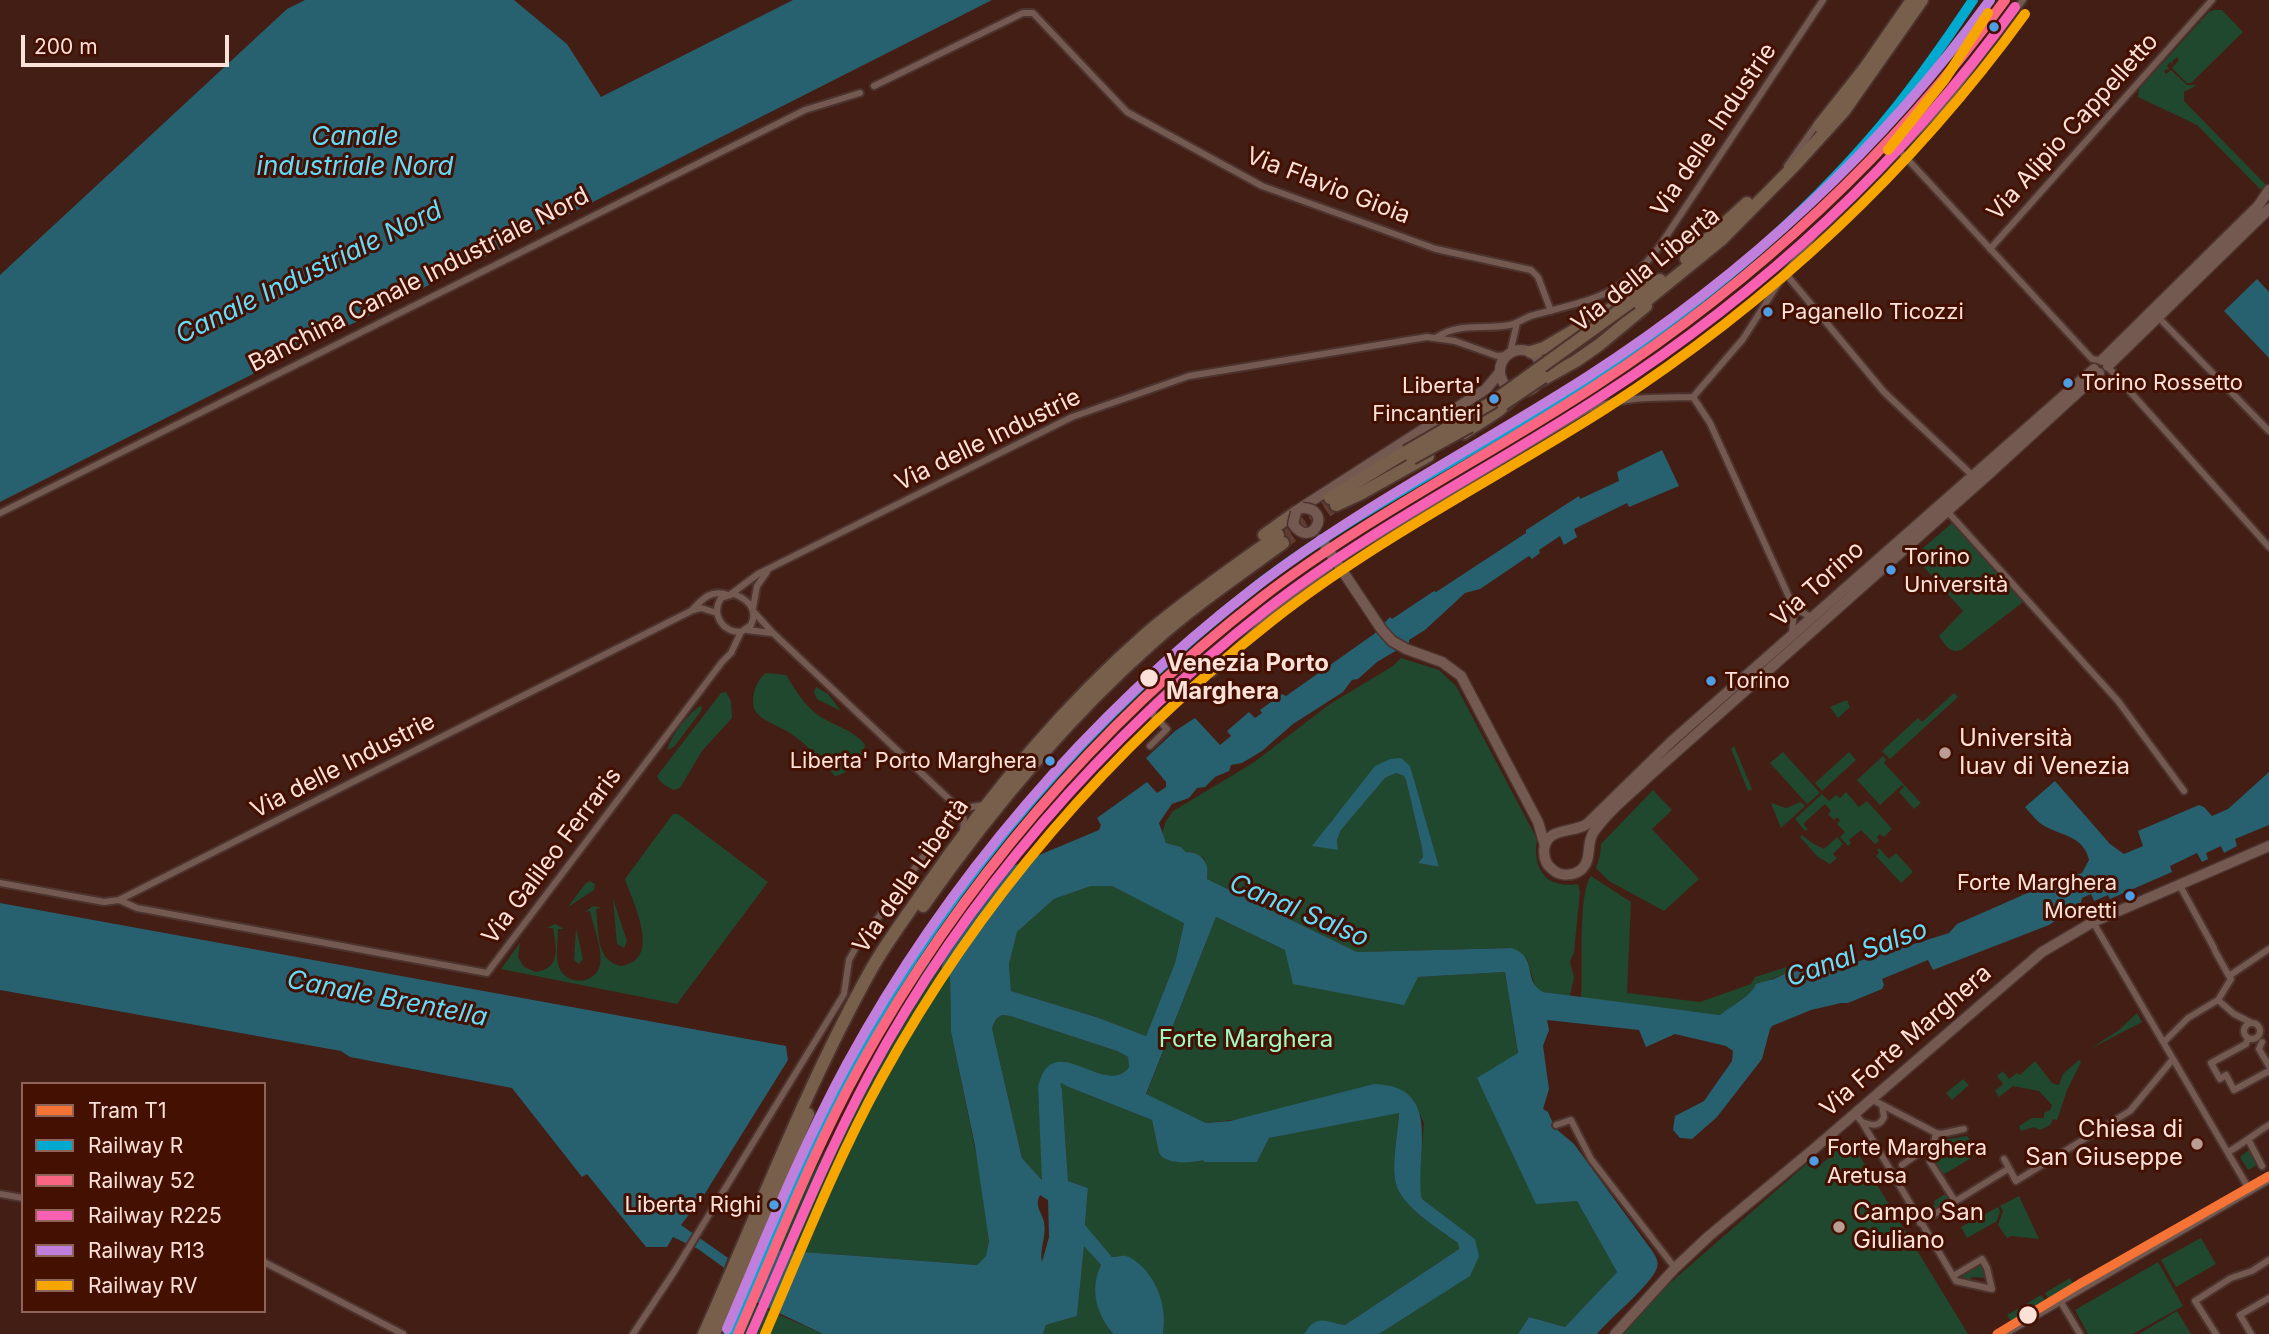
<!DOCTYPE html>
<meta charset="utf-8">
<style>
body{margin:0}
#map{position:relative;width:2269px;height:1334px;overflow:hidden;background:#431e14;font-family:Inter,sans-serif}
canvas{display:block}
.legend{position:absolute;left:21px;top:1082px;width:245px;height:231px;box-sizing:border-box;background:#441002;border:2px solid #8e6458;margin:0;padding:9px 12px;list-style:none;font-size:21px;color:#fce1d9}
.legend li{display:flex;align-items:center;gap:14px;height:35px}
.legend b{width:35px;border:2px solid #8e6458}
.scale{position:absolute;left:21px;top:35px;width:208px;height:32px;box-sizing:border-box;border:4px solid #fce1d9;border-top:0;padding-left:9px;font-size:21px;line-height:24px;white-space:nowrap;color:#fce1d9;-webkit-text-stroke:5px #441002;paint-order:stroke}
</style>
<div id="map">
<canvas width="2269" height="1334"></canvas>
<ul class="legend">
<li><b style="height:9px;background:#f57335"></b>Tram T1</li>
<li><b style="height:9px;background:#00a9ce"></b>Railway R</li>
<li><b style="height:9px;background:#fa6682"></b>Railway 52</li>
<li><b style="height:9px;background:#f860b3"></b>Railway R225</li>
<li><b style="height:9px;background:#c07fdc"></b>Railway R13</li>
<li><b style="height:9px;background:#f7a600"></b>Railway RV</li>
</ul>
<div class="scale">200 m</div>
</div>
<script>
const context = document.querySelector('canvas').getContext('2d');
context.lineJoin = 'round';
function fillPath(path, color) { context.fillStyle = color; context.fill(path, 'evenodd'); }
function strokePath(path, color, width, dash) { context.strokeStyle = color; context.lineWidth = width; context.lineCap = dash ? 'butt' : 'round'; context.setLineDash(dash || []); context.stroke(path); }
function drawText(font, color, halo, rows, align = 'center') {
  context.font = font + ' Inter,sans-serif'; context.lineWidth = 6; context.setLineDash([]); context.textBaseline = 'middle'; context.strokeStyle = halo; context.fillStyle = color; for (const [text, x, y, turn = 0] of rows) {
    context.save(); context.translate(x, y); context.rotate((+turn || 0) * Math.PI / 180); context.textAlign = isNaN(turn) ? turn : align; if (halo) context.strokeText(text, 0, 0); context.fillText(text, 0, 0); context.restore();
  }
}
const green = new Path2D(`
 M2214,10H2222L2243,32L2191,83H2187L2172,68L2179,60L2177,57L2172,62L2173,65L2170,62L2167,66L2169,69L2168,70L2166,69L2164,71L2166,74L2171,70L2187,85H2197L2184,92V101L2267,186L2262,191L2197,125L2138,97L2139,89L2209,12Z
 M1952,523L2023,602L1961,650C1949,654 1945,644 1939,636L1963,611L1914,556Z
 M1401,658L1439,670L1456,686L1537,839C1532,869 1546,889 1578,884L1580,892L1574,952L1570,962L1574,977L1570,996L1543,992L1536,989L1527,959L1512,948L1357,952L1207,879L1208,872L1204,858L1192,852H1186L1181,847L1166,843L1162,834L1165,823L1173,811L1253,763L1330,704L1393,666ZM1401,758L1439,867H1438L1418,863L1423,857L1422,848L1406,780L1404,776L1396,773L1385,778L1341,830L1337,840L1338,850L1330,822Z
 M766,673L786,675C795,689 804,705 818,715C833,726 855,730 865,745C863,759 848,774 835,776C821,760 808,745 790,733C781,727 763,721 757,713C748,703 756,679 766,673Z
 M816,687L828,694L841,711L817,699L814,692Z
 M726,692L731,701L732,718L702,751L680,788L674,790C667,787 660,783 657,776L721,693Z
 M1954,693L1958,697L1890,759L1882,751L1918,718L1922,722Z
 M1847,700L1850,707L1838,718L1830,707Z
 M700,706L702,707L701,711L674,747L667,750C671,736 688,714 700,706Z
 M1734,746L1752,789L1748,791L1731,749Z
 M1783,752L1820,793L1807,804L1770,763Z
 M1849,752L1856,760L1822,791L1815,783Z
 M1883,756L1886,760L1884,763L1921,803L1914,809L1899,792L1904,787L1902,785L1880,805L1857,780Z
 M1653,790L1672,810L1652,829L1699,879L1664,911L1609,881L1596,868L1600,856L1601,844Z
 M1846,792L1859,807L1867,801L1892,829L1884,837L1880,834L1877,837L1879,841L1875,844L1861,830L1849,840L1851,843L1848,846L1840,837L1845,832L1837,824L1840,820L1837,817L1834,820L1828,814L1831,811L1825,804L1803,824L1808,829L1805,831L1795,819L1822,794L1829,801L1836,795L1840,798Z
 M1801,802L1805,806L1781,828L1771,803L1786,808Z
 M673,814H678L768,882L677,1004L501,969L520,943L518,957L524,967L536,972C562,968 556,947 553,928H547L555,924L564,929H558C558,941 555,956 559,967C566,986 595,985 600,965C603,949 593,926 590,911L585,912L593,906L602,908L596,909C599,930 595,961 621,966C663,960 633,903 625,879Z
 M1802,835L1812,843L1824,849L1837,837L1843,844L1833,854L1837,858L1830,864L1818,857L1800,837Z
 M1879,848L1889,859L1896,853L1913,872L1901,883L1876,856L1879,853L1877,850Z
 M1591,876L1631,902L1627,993L1700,1002L1751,984L1755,977L1787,967L1788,972L1754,987C1750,996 1729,1007 1721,1015L1581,998C1584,971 1577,896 1591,876Z
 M590,881L595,884L594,890L568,907L585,884Z
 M1091,886H1112L1184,922L1175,963L1146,1036L1099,1018L1011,991L1009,964L1017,932L1054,899Z
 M613,899L627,941L624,948L617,944Z
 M1216,917L1285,950L1418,977L1505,972L1518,1054L1477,1079L1577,1201L1617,1272L1565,1327L1529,1317L1518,1334H1379L1469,1276L1475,1239L1422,1199L1419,1183L1424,1123L1413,1099L1206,1123L1146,1095Z
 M576,928L583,959L579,964L574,960Z
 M929,961L950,976L951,1032L979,1168L989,1241L986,1256L977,1265L777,1250L801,1195Z
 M2137,1013L2142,1022L2090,1049L2119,1030Z
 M1002,1015L1010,1016L1117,1051L1128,1057L1129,1067L1124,1074L1114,1078L1062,1062L1038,1088L1043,1181L1022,1158L992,1028L996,1019Z
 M2079,1060L2081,1062L2067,1090L2057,1120L2053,1119L2050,1125L2040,1130L2034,1127L2021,1131L2019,1126L2032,1118H2044V1113L2050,1110L2052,1105L2039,1091L2013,1086L1999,1097L1995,1091L2003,1084L1997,1076L2003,1071L2009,1079L2017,1073L2020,1075L2035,1061L2052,1083L2059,1085L2063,1074Z
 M1963,1079L1969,1085L1952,1100L1946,1093Z
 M1062,1082L1066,1086L1152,1120L1159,1153C1166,1166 1189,1160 1203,1159L1204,1162H1257L1269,1138L1399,1112C1398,1132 1391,1165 1396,1184C1401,1206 1440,1230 1458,1243L1459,1249L1345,1325C1330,1323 1314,1317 1304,1334H1163C1169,1304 1149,1253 1113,1258L1085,1226L1088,1188L1068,1181L1062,1089L1059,1084Z
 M1967,1136L1975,1146L1978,1154L1941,1176L1932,1162L1936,1141Z
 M1847,1141L1854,1147L1968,1334H1622L1663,1289L1810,1161L1815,1170Z
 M2249,1150L2257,1165L2248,1170L2240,1157Z
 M1947,1193L1952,1201L1920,1220L1916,1212L1935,1205L1934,1201Z
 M2019,1196L2039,1239L2011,1236L2007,1238L1998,1225L2003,1211L2000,1206Z
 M1998,1207L2000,1211L1997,1221L1967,1238L1961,1227Z
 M2201,1238L2216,1264L2176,1287L2161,1260Z
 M1084,1245L1101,1265C1090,1287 1097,1316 1113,1334H1043L1046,1325L1077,1316Z
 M2158,1262L2183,1306L2133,1334H2088L2075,1310Z
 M1982,1264L1987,1278L1973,1277L1968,1280L1961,1277Z
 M2070,1278L2074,1285L2049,1300L2045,1293Z
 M2041,1295L2045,1300L2011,1321L2007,1315Z
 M754,1303L759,1306L823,1334H741Z
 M2177,1311L2191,1334H2139Z`);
const water = new Path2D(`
 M305,0H514L567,44L601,97L793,0H992L0,502V275L287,9Z
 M2257,279L2269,292V358L2224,311Z
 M1662,450L1679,486L1629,507L1627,503L1574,529L1577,537L1564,545L1560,536L1539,550L1540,553L1532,559L1529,556L1480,589L1465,593L1425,630L1409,640V643L1377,662L1358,679L1352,680L1343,692L1293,724L1262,751L1242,763L1231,765L1229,771L1215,777L1205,787L1197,788L1189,798L1172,804L1159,823L1166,843L1181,847L1186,852C1202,852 1210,863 1207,879L1357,952L1512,948C1539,958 1522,981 1543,992L1720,1015C1732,1005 1750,997 1756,984L1774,979L1788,972L1837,968L1949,933L1957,924L2057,880L2082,873L2089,860C2084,837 2064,836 2046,827C2038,823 2031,814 2025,807L2055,781L2110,844L2124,854L2143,846L2138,831L2199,805L2204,807L2212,816L2228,809L2269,772V825L2235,839L2237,846L2224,853L2221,846L2206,853L2208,859L2202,862L2197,853L2170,866L2172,872L2110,899L2108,895L2094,901L2091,894L2082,898L2080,907H2075L2049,925L1933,970L1928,960L1882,979L1884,985L1882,989L1848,1003H1841L1811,1010L1772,1026L1770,1029L1762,1059L1717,1117L1692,1139L1680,1138L1673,1130L1675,1116L1704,1101L1732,1061L1733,1051L1726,1046L1675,1034L1646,1047L1639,1030L1547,1020L1549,1030L1543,1046L1549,1089L1543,1109L1548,1112L1555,1128L1574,1144L1653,1252C1656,1257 1659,1262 1657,1268C1651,1285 1610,1318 1597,1334H1518L1529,1317L1565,1327L1617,1272L1577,1201L1536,1204L1477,1078L1518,1053L1505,972L1418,977L1404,1005L1293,984L1285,950L1216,917L1146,1094L1206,1123L1230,1121L1374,1084C1445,1086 1414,1155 1422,1199L1475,1239L1479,1256L1470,1276L1379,1334H1304C1317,1313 1326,1322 1345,1325L1459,1249L1458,1243C1440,1230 1401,1206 1396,1184C1391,1165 1398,1133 1399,1113L1269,1138L1257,1162H1204L1203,1160C1192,1163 1165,1165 1159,1153L1152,1120L1066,1086L1062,1083L1060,1084L1062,1089L1068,1181L1088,1188L1085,1225L1112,1257C1118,1257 1123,1254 1129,1257C1155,1271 1168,1305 1163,1334H1113C1097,1315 1089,1289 1101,1265L1084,1246L1077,1316L1046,1325L1043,1334H823L735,1292L723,1267L698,1249L673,1237L667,1247H646L587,1174L582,1177L512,1088L350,1057L341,1051L0,990V903L786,1046L788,1060L704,1195L681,1225L731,1260L777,1250L977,1265L986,1256L989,1241L975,1146L951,1032L950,977L941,968L947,949L982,897L1013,866L1099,830L1101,825L1097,818L1147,782L1157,793L1166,787V782L1146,758L1175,731L1195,718L1220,745L1231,736L1227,731L1249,712L1255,718L1262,713L1260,710L1282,694L1286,696L1374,634L1390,617L1392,619L1434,591L1436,592L1526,533V530L1579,496L1580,499L1619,481L1617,472ZM1091,886H1112L1184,923L1175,963L1146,1036L1099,1018L1011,991L1009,964L1017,932L1054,899ZM1002,1015L1010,1016L1117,1051L1128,1057L1129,1067C1106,1100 1051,1025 1038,1088L1042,1180L1022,1158L992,1028L996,1019ZM1040,1195L1048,1200L1049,1237L1042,1262C1039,1249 1047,1236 1044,1222C1042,1212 1034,1206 1040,1195Z
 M1401,758L1410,766L1439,867L1418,863L1423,857L1422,848L1406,780L1404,776L1396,773L1385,778L1341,830L1337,840L1338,850L1312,846L1375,766L1390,759Z`);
const pier = new Path2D(`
 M759,1245L779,1246L753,1306L733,1295L722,1273L729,1255L732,1256Z`);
const highwayTunnel = new Path2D(`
 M1278,535L1330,498
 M1283,543L1336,505`);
const street = new Path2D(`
 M874,86L1023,13H1033L1127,112L1262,186L1436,249L1531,270L1538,277L1551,311
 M1900,151L2092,359L2098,360
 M1787,166L1817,124
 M1990,249L2212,0
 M1785,273L1884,392L1973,476
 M2159,318L2269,431
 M1437,337C1460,322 1485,330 1510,325C1519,323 1525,317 1534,315C1593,299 1624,296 1661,244L1823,0
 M1510,353L1517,323
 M2108,367L2269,547
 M1693,397L1710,423L1794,608L1792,635
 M1947,511L2118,701L2184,791
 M0,513L805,110L860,93
 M731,594L758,574L1072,417L1189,376L1427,337L1455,341L1497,356L1507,355
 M734,594C749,600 758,610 751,625L741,632C722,632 711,614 721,598Z
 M753,608L757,586L767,572
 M1794,608L1811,617
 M692,610C703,598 712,589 728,595
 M754,612L773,633L952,802L964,819L963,830
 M747,630L771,633
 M1150,746L1167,729L1153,715L1154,705L1199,665L1205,666L1213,673L1280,604L1347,555L1587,410C1621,396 1657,398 1693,397L1743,339L1785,273L1815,235L1942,108L2023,0
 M957,806L964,808L984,805
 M0,883L104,902L119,900L691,611L701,608L717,613
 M2179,884L2214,948
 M119,900L137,908L487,973L722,662L731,653L741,632
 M2093,922L2249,1189
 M2215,951L2229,976
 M2218,1000L2234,1014L2250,1022
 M2244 1031a8 8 0 1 1 16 0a8 8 0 1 1-16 0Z
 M2248,1038L2246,1044L2211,1063L2220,1079L2226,1075L2234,1090L2269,1071
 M2164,1042L2188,1018L2218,1000L2231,979L2229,976L2269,949
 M2262,1042L2259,1049L2269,1066
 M1871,1099L1936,1133L1941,1134L1964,1129
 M1854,1113L1862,1122L1956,1281L1992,1289L1987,1268L1982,1259L1953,1276
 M1862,1122C1871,1125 1879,1128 1884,1117L1882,1105
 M1556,1125L1571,1120L1591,1159L1675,1268
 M1936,1133L1930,1162L1955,1201
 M2249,1141L2262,1166
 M2228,1152C2243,1144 2254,1134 2269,1125
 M2004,1159L2016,1181L2130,1111L2173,1059
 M1902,1165L1919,1153H1932
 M0,1194L23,1198
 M1920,1223L2008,1169
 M264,1262L403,1334
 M2059,1299L2080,1334
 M633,1334L674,1272L844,994L849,960L855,949L951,819L954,810L952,802
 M2216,1334L2195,1301L2231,1278L2252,1271L2269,1260
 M2251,1334L2240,1315L2269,1298`);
const secondary = new Path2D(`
 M1500 371a21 21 0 1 1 42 0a21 21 0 1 1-42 0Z
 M2102,360L2258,206L2269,190
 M2108,366L2269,209
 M2094,369L1672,741L1587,824C1572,834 1547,826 1544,850C1544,857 1546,865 1552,869C1560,877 1574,876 1582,869C1592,859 1586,845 1593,833C1607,812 1629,795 1647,778L1989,474L2099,373
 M1299,509L1486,389L1500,372
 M1406,649L1442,662L1461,676L1538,822L1545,846
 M1615,1334L1675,1268L1709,1236L1815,1148L2042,952L2093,922L2269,846
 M2001,1334L2269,1178`);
const highway = new Path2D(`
 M1819,126L1865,68L1912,0
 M1686,259L1747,203
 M1636,309L1722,239L1796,164L1844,111L1922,0
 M1531,352L1544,348L1660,280
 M1540,381L1576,361L1599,345L1646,306
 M1464,433L1498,411L1512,399
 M1330,498L1406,452
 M1336,505L1360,494L1428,456
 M1264,535L1296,512
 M923,906C990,811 1064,721 1151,644C1192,607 1239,575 1283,543
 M704,1334C759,1212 806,1086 872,968C887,942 905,918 922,893C986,800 1061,708 1147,633C1188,598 1234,567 1278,535
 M714,1334L808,1114`);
const secondaryBridge = new Path2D(`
 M1296,512L1293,524C1311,551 1334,509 1303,508
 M1321,539L1382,630L1392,641L1406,649`);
const highwayBridge = new Path2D(`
 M1503,404L1543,377
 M1406,452L1491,403L1631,302
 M1412,458L1470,426`);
const rail1 = new Path2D(`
 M729,1334C768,1242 804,1149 852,1061C954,873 1094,711 1263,581C1368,502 1488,446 1597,373C1708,299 1813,211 1897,106C1924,72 1949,36 1973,0`);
const rail2 = new Path2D(`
 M738,1334C777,1245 812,1153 859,1068C959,886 1097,725 1261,598C1366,517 1485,458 1595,386C1755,281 1893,154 2005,0`);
const rail3 = new Path2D(`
 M751,1334C789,1248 824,1160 868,1077C965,895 1105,736 1267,609C1371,528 1490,469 1600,397C1762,293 1902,163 2015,7`);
const rail4 = new Path2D(`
 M727,1329C765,1240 801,1149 847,1064C947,880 1088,716 1254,588C1358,508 1476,448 1587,377C1743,276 1881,150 1990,0`);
const rail5 = new Path2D(`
 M1888,150L1945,79L1988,13
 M765,1334C802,1248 836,1161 881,1079C979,900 1113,746 1273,620C1376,539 1495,479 1605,409C1768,304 1911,171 2025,14`);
const tram1 = new Path2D(`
 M1997,1334L2081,1283L2269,1176`);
const markers = [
 [1994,27,6,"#4d9ee5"],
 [1768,312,6,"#4d9ee5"],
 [2068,383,6,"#4d9ee5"],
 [1494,399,6,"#4d9ee5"],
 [1891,570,6,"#4d9ee5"],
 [1149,678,10,"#fce1d9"],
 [1711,681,6,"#4d9ee5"],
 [1945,753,7,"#bb9d94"],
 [1050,761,6,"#4d9ee5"],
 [2130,896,6,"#4d9ee5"],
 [2197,1144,7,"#bb9d94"],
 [1814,1161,6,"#4d9ee5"],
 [774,1205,6,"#4d9ee5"],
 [1839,1227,7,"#bb9d94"],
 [2028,1315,10,"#fce1d9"]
];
const busNames = [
 ["Paganello Ticozzi",1781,312],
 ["Torino Rossetto",2081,383],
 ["Liberta'",1481,386,"right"],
 ["Fincantieri",1481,414,"right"],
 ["Torino",1904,557],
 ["Università",1904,585],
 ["Torino",1724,681],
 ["Liberta' Porto Marghera",1037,761,"right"],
 ["Forte Marghera",2117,883,"right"],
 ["Moretti",2117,911,"right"],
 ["Forte Marghera",1827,1148],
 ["Aretusa",1827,1176],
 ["Liberta' Righi",761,1205,"right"]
];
const streetNames = [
 ["Via Alipio Cappelletto",2073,127,-48],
 ["Via delle Industrie",1714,130,-56],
 ["Via Flavio Gioia",1328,186,21],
 ["Via della Libertà",1646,270,-39],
 ["Banchina Canale Industriale Nord",419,280,-27],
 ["Via delle Industrie",988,440,-26],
 ["Via Torino",1818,584,-42],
 ["Via delle Industrie",343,766,-27],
 ["Via Galileo Ferraris",552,856,-53],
 ["Via della Libertà",911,876,-55],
 ["Via Forte Marghera",1906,1041,-41]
];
const stopNames = [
 ["Venezia Porto",1166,664],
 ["Marghera",1166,692]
];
const poiNames = [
 ["Università",1959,739],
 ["Iuav di Venezia",1959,767],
 ["Chiesa di",2183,1130,"right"],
 ["San Giuseppe",2183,1158,"right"],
 ["Campo San",1853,1213],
 ["Giuliano",1853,1241]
];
const parkNames = [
 ["Forte Marghera",1246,1040]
];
const waterNames = [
 ["Canale",355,137],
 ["industriale Nord",355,167],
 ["Canale Industriale Nord",309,273,-26],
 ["Canal Salso",1299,911,23],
 ["Canal Salso",1857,954,-20],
 ["Canale Brentella",387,999,11]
];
fillPath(green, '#20482e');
fillPath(water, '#27606e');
fillPath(pier, '#431e14');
strokePath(highwayTunnel, '#5f3b32', 12, [12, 6]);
strokePath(street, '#4c332e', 10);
strokePath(secondary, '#4c332e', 13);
strokePath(highway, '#4c332e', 16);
strokePath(street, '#745951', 6);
strokePath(secondary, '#745951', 10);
strokePath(highway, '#775f4b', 12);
strokePath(secondaryBridge, '#4c332e', 13, []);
strokePath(highwayBridge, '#4c332e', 16, []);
strokePath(secondaryBridge, '#745951', 10);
strokePath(highwayBridge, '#775f4b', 12);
strokePath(rail1, '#00a9ce', 10);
strokePath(rail2, '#fa6682', 10);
strokePath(rail3, '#f860b3', 10);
strokePath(rail4, '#c07fdc', 10);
strokePath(rail5, '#f7a600', 10);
strokePath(tram1, '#f57335', 9);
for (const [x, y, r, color] of markers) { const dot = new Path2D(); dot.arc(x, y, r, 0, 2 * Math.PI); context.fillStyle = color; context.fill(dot); strokePath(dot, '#441002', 2.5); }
drawText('22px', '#fce1d9', '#441002', busNames, 'left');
drawText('24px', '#fce1d9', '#441002', streetNames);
drawText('bold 24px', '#fce1d9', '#441002', stopNames, 'left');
drawText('24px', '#fce1d9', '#441002', poiNames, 'left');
drawText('24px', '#9efbc3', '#441002', parkNames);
drawText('italic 26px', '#61defd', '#441002', waterNames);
</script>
